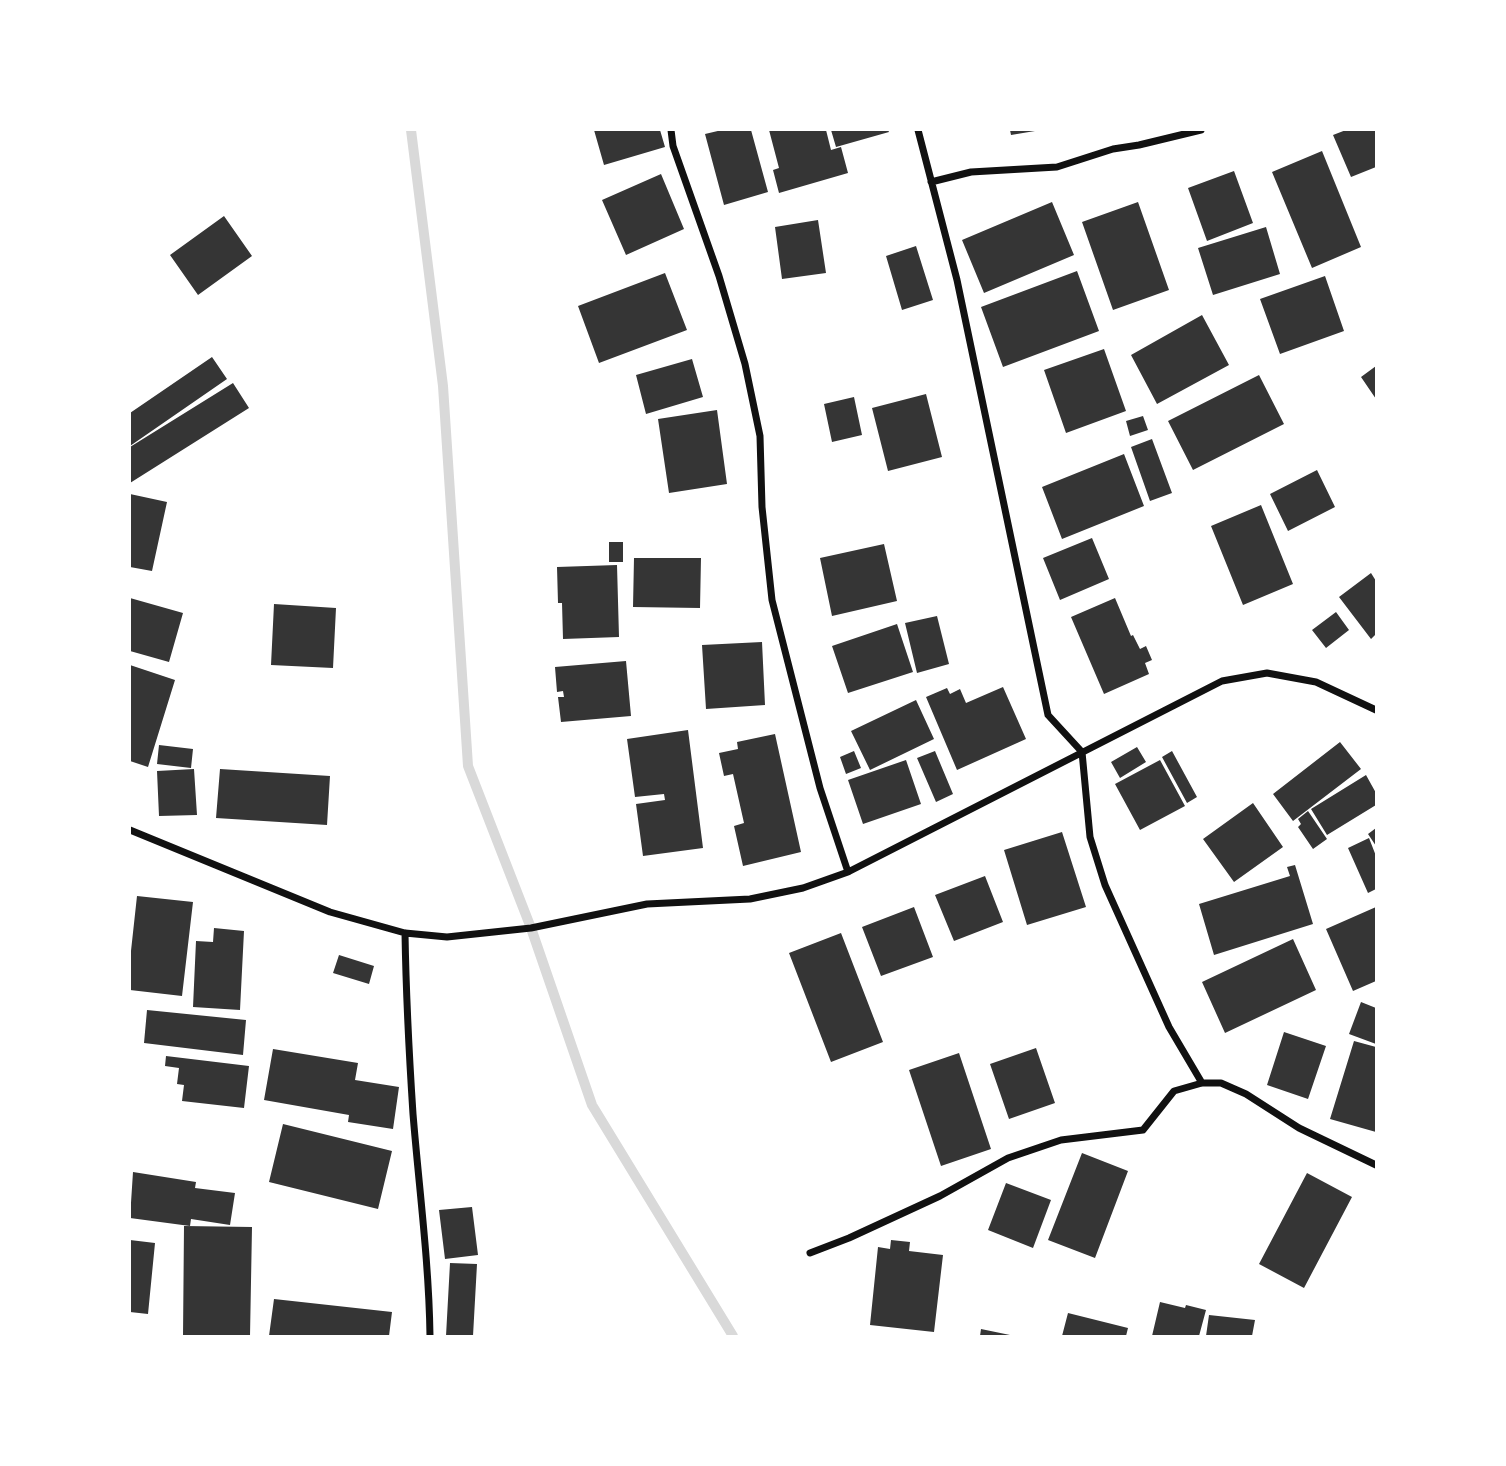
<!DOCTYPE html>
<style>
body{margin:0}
#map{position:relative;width:1506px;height:1466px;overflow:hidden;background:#fff;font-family:"DM Sans",sans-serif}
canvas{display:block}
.frame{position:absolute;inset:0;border:131px solid #fff;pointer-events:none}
</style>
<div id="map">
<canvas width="1506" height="1466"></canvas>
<div class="frame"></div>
</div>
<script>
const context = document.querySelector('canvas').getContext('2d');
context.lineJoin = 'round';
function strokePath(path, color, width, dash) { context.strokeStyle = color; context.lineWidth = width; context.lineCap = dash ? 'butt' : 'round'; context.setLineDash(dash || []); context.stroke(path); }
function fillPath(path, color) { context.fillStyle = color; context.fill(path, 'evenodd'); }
const stream = new Path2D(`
 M411,130L443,386L468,766L531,928L592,1105L733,1336`);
const building = new Path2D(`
 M594,130H660L665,147L604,165Z
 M722,130H751L768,192L724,205L705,134Z
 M769,130H826L831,150L841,147L848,173L779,193L773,170L779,168Z
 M831,130H888L889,132L836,147Z
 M1010,130H1035V131L1011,135Z
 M1346,130H1376V167L1351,177L1333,135Z
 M1322,151L1361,247L1312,268L1272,172Z
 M1234,171L1253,223L1207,241L1188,188Z
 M661,174L684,229L626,255L602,200Z
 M1052,202L1074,255L984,293L962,240Z
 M1138,202L1169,290L1113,310L1082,222Z
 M224,216L252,256L198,295L170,255Z
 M818,220L826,273L782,279L775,227Z
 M1266,227L1280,274L1213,295L1198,248Z
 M916,246L933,300L902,310L886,256Z
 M1077,271L1099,331L1003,367L981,307Z
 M665,273L687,330L599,363L578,306Z
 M1325,276L1344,331L1280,354L1260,299Z
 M1202,315L1229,365L1157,404L1131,355Z
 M1104,349L1126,411L1066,433L1044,370Z
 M212,357L227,379L130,446V413Z
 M692,359L703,397L646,414L636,375Z
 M1376,366V399L1361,377Z
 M1259,375L1284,424L1193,470L1168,421Z
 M233,383L249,408L130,483V447Z
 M926,394L942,457L888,471L872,408Z
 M854,397L862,435L832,442L824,404Z
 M717,410L727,484L669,493L658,419Z
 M1143,416L1148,430L1130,436L1126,421Z
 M1152,439L1172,493L1150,501L1131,447Z
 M1124,454L1144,506L1062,539L1042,487Z
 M1317,470L1335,507L1288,531L1270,494Z
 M130,494L167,502L152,571L130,567Z
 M1261,505L1293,584L1243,605L1211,526Z
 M1092,538L1109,579L1060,600L1043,558Z
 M609,542H623V562H609Z
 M884,544L897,601L832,616L820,558Z
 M634,558H701L700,608L633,607Z
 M617,565L619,637L563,639L562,603H558L557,567Z
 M1371,573L1376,581V634L1371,639L1339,597Z
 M130,598L183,613L169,662L130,651Z
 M1115,598L1131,636L1133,635L1140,649L1146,646L1152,660L1145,663L1149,674L1104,694L1071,617Z
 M274,604L336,608L333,668L271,665Z
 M1336,612L1349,630L1326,648L1312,630Z
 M937,616L949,664L917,673L905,623Z
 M897,624L913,672L848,693L832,646Z
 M762,642L765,705L706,709L702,645Z
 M626,661L631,716L561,722L558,697H564L563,691L557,692L555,667Z
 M130,665L175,680L148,767L130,761Z
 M1003,687L1026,739L957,770L926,697L947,688L950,694L960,689L966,703Z
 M916,700L934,739L870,770L851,731Z
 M688,730L703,848L643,856L636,804L665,800L664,794L635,797L627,739Z
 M775,734L801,852L743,866L734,826L744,823L733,774L724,776L719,753L738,749L737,742Z
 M1340,742L1361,769L1293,821L1273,794Z
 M159,745L193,749L191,768L157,764Z
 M1137,747L1146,762L1120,778L1111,762Z
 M854,751L861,768L846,774L840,757Z
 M935,751L953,794L936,802L917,758Z
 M1172,751L1197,797L1187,803L1162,757Z
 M906,760L921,804L863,824L848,780Z
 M1160,760L1185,806L1140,830L1115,784Z
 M194,769L197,815L159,816L157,771Z
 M220,769L330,776L327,825L216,818Z
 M1366,775L1376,793V805L1327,835L1311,809Z
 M1253,803L1283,847L1234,882L1203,839Z
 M1308,811L1327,839L1313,849L1298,827L1301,824L1298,819Z
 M1376,828V846L1368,834Z
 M1062,832L1086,907L1027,925L1004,850Z
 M1369,838L1376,856V889L1368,893L1348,848Z
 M1295,865L1313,924L1214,955L1199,904L1290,876L1287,867Z
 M985,876L1003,922L954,941L935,895Z
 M137,896L193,902L182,996L130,990V960Z
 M914,907L933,957L881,976L862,927Z
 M1376,907V981L1353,991L1326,929Z
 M214,928L244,931L240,1010L193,1007L196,941L213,942Z
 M841,933L883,1042L831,1062L789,953Z
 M1293,939L1316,990L1225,1033L1202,982Z
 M339,955L374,966L369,984L333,973Z
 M1361,1002L1376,1008V1044L1349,1034Z
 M147,1010L246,1020L243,1055L144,1043Z
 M1284,1032L1326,1046L1308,1099L1267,1085Z
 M1354,1041L1376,1047V1132L1330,1119Z
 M1036,1048L1055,1103L1009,1119L990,1064Z
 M273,1049L358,1063L355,1080L399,1087L393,1129L348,1122L349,1115L264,1100Z
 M959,1053L991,1149L941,1166L909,1070Z
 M166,1056L249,1066L244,1108L182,1101L184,1085L177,1084L179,1068L165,1066Z
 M283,1124L392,1151L378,1209L269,1182Z
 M1082,1153L1128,1171L1095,1258L1048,1240Z
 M133,1172L196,1182L195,1188L235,1193L230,1225L191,1219L190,1226L130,1218Z
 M1307,1173L1352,1197L1304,1288L1259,1264Z
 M1006,1183L1051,1200L1033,1248L988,1230Z
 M472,1207L478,1255L445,1259L439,1210Z
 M184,1226L252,1227L250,1336H183Z
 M130,1240L155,1243L148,1314L130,1312Z
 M891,1240L910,1242L909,1251L943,1255L934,1332L870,1325L878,1247L890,1249Z
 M450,1263L477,1264L473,1336H446Z
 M274,1299L392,1312L389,1336H269Z
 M1160,1302L1185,1308L1186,1305L1206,1310L1199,1336H1152Z
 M1068,1313L1128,1328L1126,1336H1062Z
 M1209,1315L1255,1320L1252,1336H1206Z
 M981,1329L1010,1335V1336H980Z`);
const minor = new Path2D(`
 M671,130L673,146L719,276L745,364L760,436L762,507L772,600L820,788L848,872
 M918,130L957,280L1048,715L1082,752L1090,837L1105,885L1169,1027L1202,1083
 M931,182L971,172L1057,167L1113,149L1139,145L1201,130
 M130,830L330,912L405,933L447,937L531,928L647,904L750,899L803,888L848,872L1222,681L1267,673L1316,682L1376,710
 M405,933C406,993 409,1053 413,1114C419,1188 429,1262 430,1336
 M810,1253L849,1238L940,1196L1008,1158L1061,1140L1143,1130L1174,1091L1202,1083H1221L1246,1094L1299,1128L1376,1165`);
strokePath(stream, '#d9d9d9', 10);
fillPath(building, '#353535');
strokePath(minor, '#111', 7);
</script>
